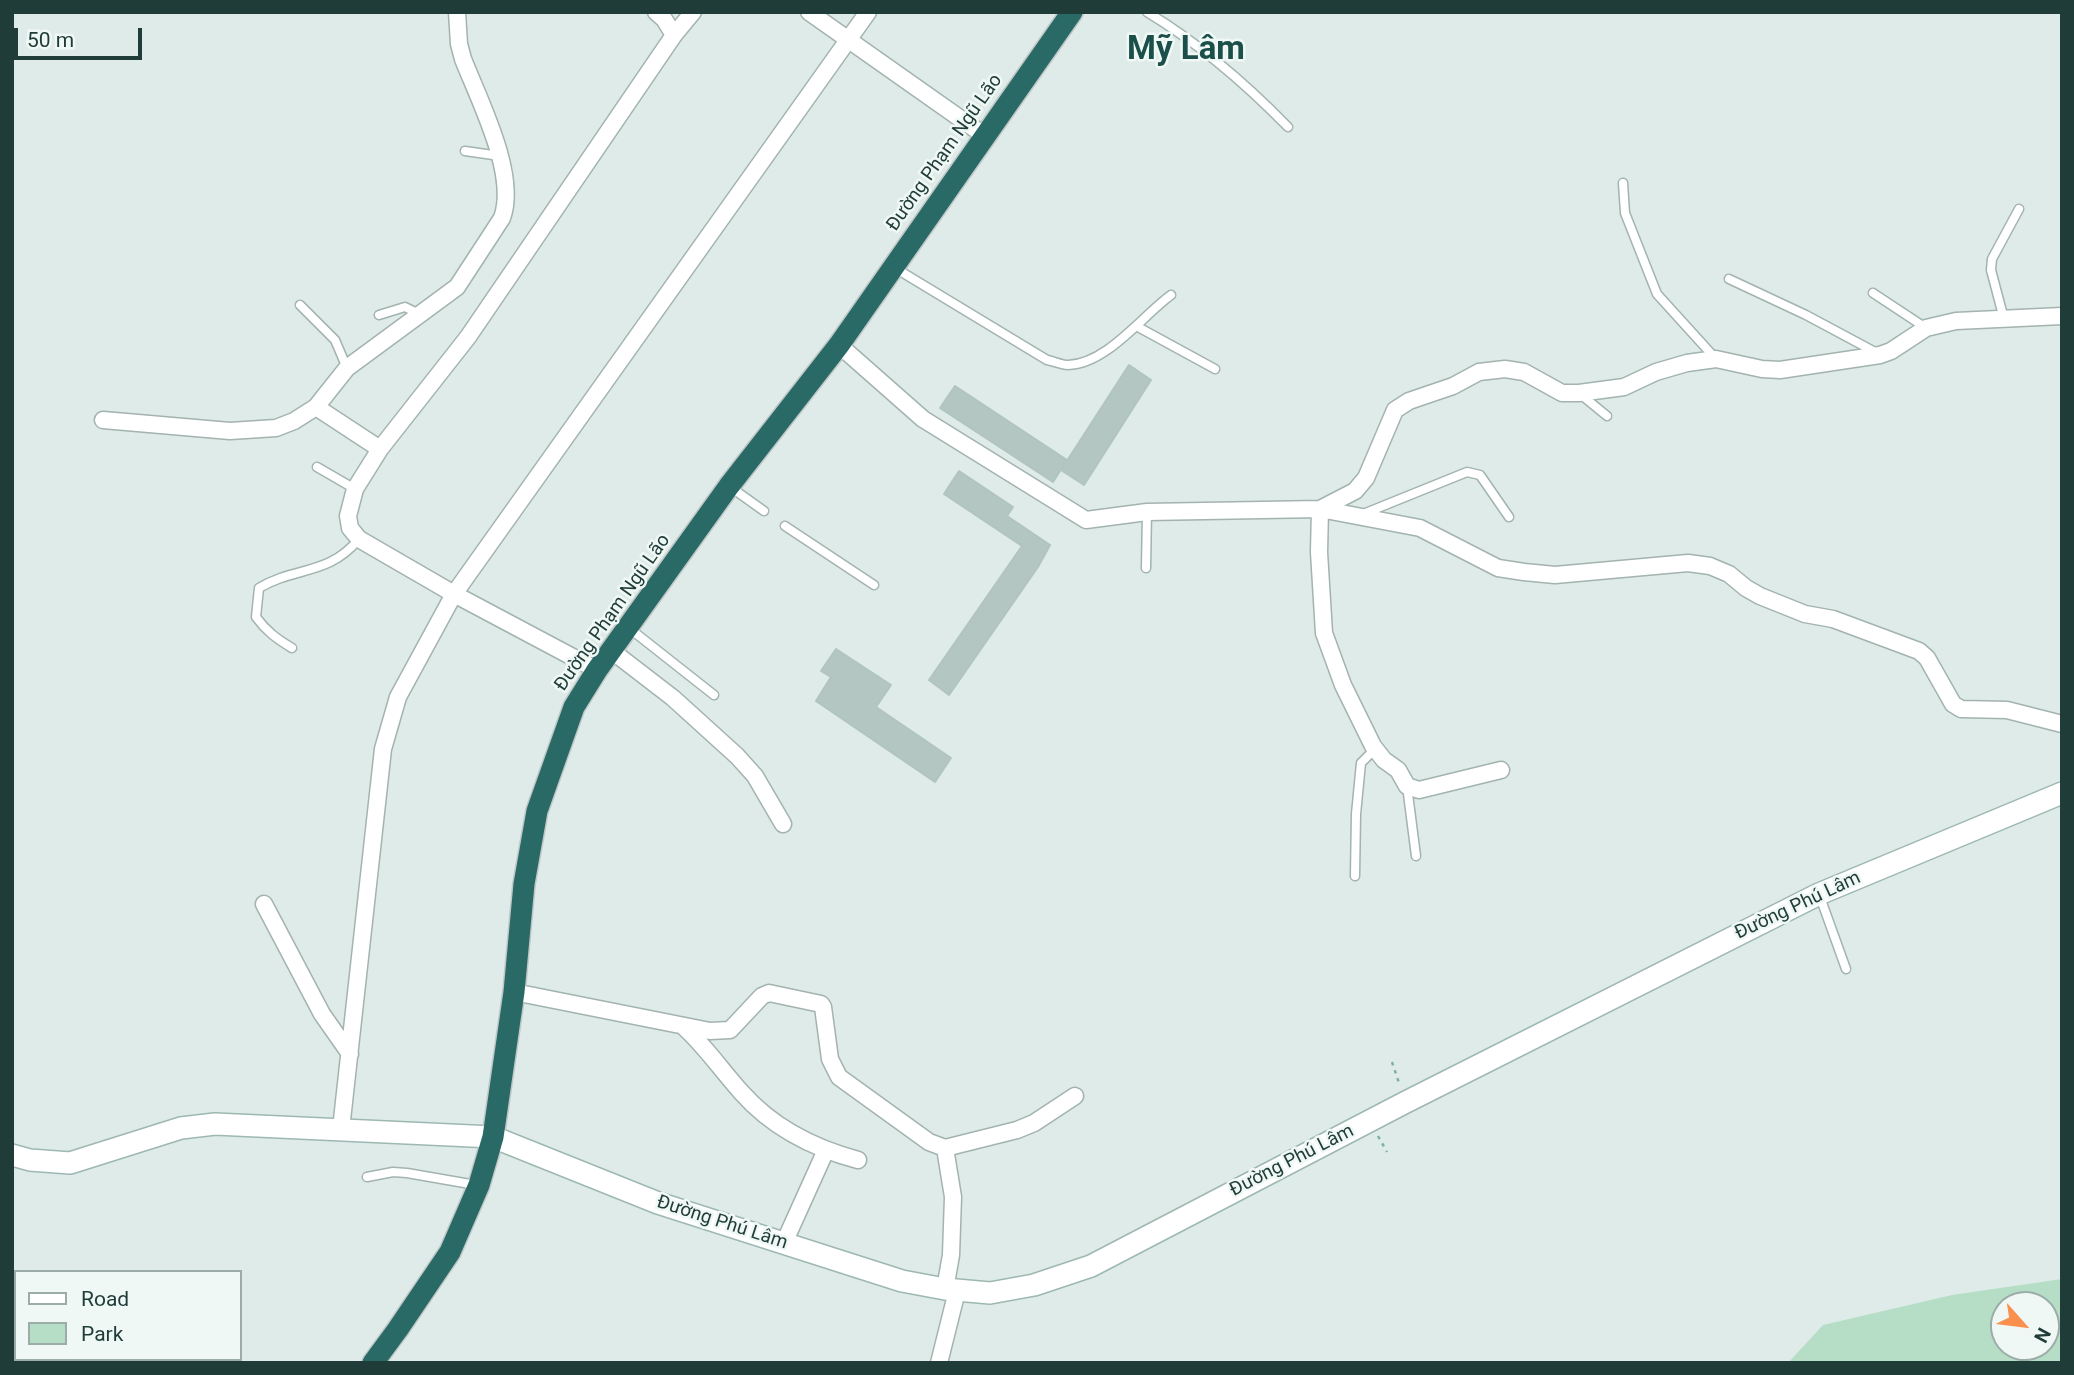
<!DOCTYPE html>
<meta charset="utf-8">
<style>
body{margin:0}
#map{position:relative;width:2074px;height:1375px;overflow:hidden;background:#dfebe8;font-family:Roboto,sans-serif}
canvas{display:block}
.frame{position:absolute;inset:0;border:14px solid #1f3c38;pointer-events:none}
.legend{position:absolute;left:14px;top:1270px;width:228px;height:91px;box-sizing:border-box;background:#f0f8f5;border:2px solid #9cada9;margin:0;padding:9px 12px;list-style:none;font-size:21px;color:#1f3c38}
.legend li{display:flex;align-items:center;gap:14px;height:35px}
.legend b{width:35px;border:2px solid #9cada9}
.north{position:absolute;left:1990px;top:1291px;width:70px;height:70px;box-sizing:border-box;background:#f0f8f5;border:2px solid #9cada9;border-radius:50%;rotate:118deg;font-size:19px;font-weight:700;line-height:28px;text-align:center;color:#1f3c38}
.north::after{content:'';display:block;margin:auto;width:24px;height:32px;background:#fa904e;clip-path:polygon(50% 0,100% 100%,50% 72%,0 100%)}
.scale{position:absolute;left:14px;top:28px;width:128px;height:32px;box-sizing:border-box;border:4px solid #1f3c38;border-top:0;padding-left:9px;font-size:21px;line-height:24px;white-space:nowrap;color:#1f3c38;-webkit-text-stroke:5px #f0f8f5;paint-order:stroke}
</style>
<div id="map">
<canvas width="2074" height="1375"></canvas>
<div class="frame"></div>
<ul class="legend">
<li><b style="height:9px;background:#fff"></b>Road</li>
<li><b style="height:19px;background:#b6dec6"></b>Park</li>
</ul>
<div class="north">N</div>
<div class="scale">50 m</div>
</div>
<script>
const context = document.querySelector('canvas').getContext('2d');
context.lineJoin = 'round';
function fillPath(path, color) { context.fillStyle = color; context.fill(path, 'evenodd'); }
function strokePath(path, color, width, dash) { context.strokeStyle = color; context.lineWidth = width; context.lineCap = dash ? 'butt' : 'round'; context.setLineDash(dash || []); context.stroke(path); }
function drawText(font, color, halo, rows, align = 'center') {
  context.font = font + ' Roboto,sans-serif'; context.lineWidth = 5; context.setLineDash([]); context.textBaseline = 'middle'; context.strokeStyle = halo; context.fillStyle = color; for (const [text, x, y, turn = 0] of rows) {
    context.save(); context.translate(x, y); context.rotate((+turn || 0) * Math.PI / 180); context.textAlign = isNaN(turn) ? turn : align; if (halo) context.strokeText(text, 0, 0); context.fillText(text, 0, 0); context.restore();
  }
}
const green = new Path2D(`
 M2062,1279V1363H1788L1823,1325L1952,1295ZM2004,1305H2046V1347H2004Z`);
const building = new Path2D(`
 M1129,365L1151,380L1084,485L1061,470Z
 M955,386L1067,460L1053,482L940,408Z
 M959,471L1013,507L1007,516L1050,545L1038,567L949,695L929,680L1022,546L944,494Z
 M836,649L891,685L876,707L951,758L935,782L816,701L831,677L821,671Z`);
const path = new Path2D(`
 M1392,1062L1399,1083
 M1378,1136L1387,1152`);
const lane = new Path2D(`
 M1147,12C1200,44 1245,83 1288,127
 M465,151L500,156
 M1623,183L1625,213L1657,294L1716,359
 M895,268L1047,360C1053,361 1062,365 1068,365C1107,364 1143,315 1171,295
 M1729,279L1806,315L1877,353
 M1873,293L1926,328
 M300,305L335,340L347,368
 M379,315L405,307L419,314
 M2004,319L1991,270L1992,259L2019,209
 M1138,327L1215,369
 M1579,393L1607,416
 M317,467L355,489
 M729,486L764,511
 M1363,514L1467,472L1480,475L1509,517
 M785,526L874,585
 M1146,568L1147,512
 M629,628L714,695
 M292,648C277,639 266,631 256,617L259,588C296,566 328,576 359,539
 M1407,786L1416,856
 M1355,876L1356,814L1361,763L1371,753L1378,752
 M1819,894L1846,969
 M367,1177L393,1172L407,1173L476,1185`);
const street = new Path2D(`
 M656,12L664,19L674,35
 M809,12L985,136
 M839,345L923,419L1086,520L1147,512L1320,509L1420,528L1498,568L1524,572L1555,575L1688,563L1710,566L1729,574L1746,588L1760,596L1805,614L1833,619L1919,651L1927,658L1953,704L1961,709L2007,710L2062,724
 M316,407L380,449
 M103,420L230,431L276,428L294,421L316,407L347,368L457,287L502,218C518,175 479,100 463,59L459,44L457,12
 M612,651L673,698L737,756L755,776L783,824
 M597,670L454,594L359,539L350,528L348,516L355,489L380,449L468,337L674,35L693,12
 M1501,770L1419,790L1407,786L1398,770L1384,760L1373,746L1343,685L1324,633L1319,552L1320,509L1355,491L1366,478L1395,410L1409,401L1453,386L1479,372L1505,369L1524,372L1562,393H1579L1624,387L1656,372L1687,363L1716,359L1762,369L1780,370L1880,355L1891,351L1926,328L1956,321L2062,316
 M264,904L322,1014L350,1054
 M514,992L710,1031L730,1030L762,996L769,993L821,1004L823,1007L830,1059L839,1077L929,1142L945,1148L1017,1130L1034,1123L1075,1096
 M684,1027C706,1047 722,1071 742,1093C773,1128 813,1148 858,1160
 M341,1129L383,749L398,697L454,594L868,12
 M784,1243L826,1150
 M945,1289L951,1255L953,1197L945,1148
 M939,1363L957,1291`);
const secondary = new Path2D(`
 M12,1155L30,1160L70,1163L181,1128L215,1124L493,1137L658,1203L902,1281L945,1289L990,1293L1034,1285L1091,1266L1406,1102L1819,894L2062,793`);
const highway = new Path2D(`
 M373,1363L398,1329L450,1252L479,1185L493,1137L514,992L524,884L537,811L574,707L597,670L729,486L839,345L1072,12`);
const streetNames = [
 ["Đường Phạm Ngũ Lão",945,153,-55],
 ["Đường Phạm Ngũ Lão",613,613,-55],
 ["Đường Phú Lâm",1798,906,-25],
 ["Đường Phú Lâm",1292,1161,-27],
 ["Đường Phú Lâm",722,1223,18]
];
const townNames = [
 ["Mỹ Lâm",1186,51]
];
fillPath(green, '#b6dec6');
fillPath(building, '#b4c6c1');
strokePath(building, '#b1c5c0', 2);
strokePath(lane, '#a2b3b0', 11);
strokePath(street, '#a2b3b0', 19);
strokePath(secondary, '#9db8b2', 24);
strokePath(highway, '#c0c8c7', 24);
strokePath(path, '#7db1a8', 2.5, [3.5, 5]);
strokePath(lane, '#fff', 8);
strokePath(street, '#fff', 16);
strokePath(secondary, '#fff', 21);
strokePath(highway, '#296a66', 21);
drawText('19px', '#1f3c38', '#f0f8f5', streetNames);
drawText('bold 33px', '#1a4f4a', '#f0f8f5', townNames);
</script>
